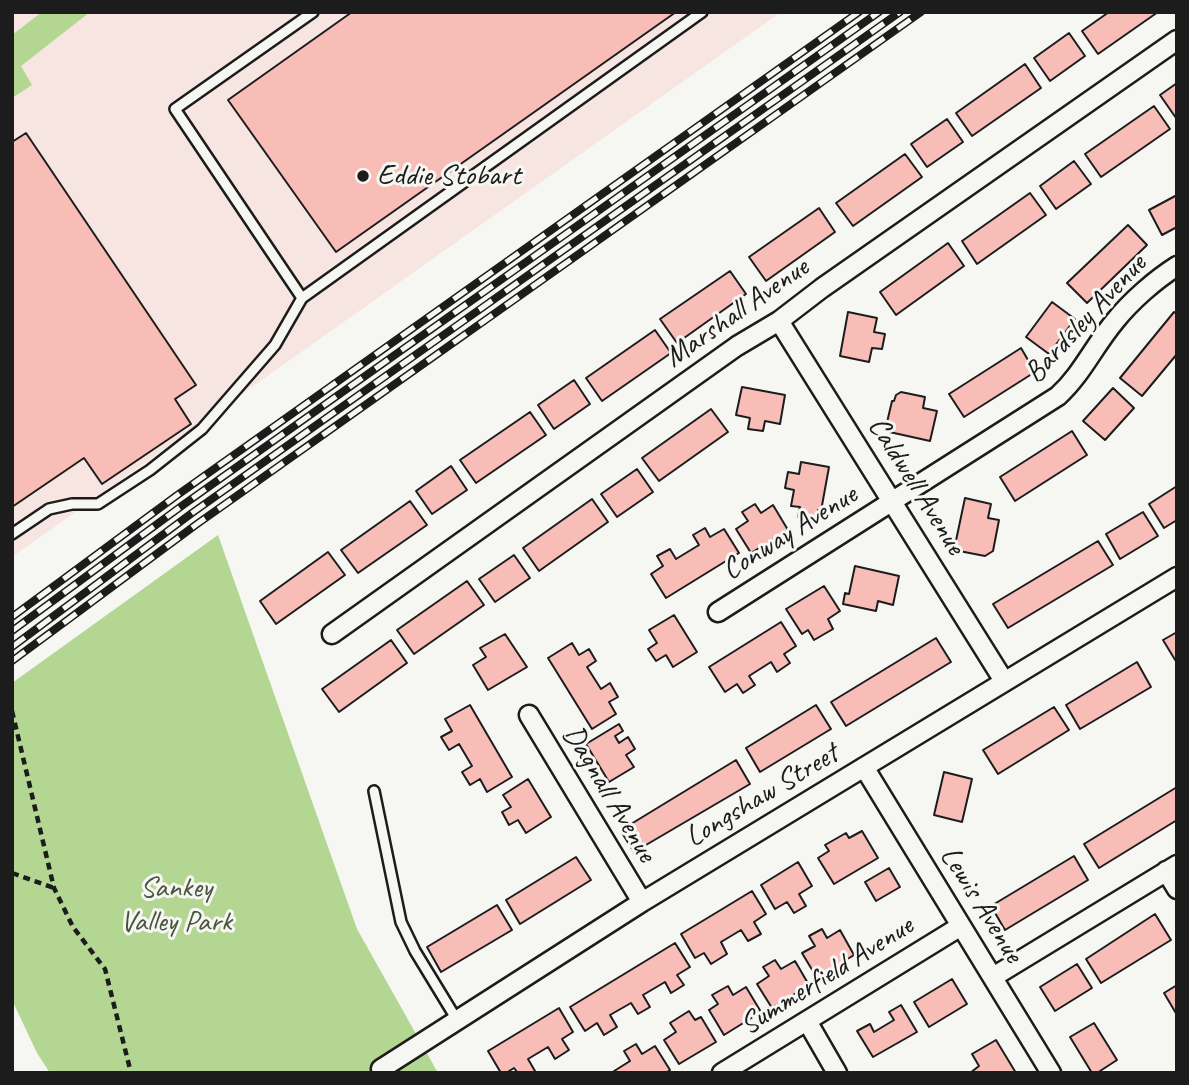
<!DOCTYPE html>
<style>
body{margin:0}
#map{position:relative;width:1189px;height:1085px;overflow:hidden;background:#f6f6f2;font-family:Caveat,sans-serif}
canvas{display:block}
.frame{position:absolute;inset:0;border:14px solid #1c1c1c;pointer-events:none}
</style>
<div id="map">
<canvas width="1189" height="1085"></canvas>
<div class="frame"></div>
</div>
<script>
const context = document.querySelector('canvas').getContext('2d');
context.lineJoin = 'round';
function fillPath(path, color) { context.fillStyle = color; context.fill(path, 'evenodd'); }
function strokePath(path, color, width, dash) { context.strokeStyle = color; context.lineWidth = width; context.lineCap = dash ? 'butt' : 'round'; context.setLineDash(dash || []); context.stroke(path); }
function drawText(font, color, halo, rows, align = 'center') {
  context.font = font + ' Caveat,sans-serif'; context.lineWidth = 6; context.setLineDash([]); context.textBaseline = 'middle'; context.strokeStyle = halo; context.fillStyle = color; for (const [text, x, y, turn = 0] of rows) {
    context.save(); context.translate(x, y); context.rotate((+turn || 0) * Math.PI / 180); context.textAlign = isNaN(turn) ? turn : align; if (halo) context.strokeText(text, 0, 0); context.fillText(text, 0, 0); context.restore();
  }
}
const built = new Path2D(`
 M12,12H781L12,557Z`);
const green = new Path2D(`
 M42,12H90L21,66L32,85L12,98V35Z
 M218,535L357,929L438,1073H50L37,1053L12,1000V683Z`);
const building = new Path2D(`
 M352,12H676L336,252L228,100Z
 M1109,12H1158L1098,54L1082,31Z
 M1069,33L1085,56L1050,81L1034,58Z
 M1025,64L1041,88L972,136L956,113Z
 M1177,83V118H1176L1160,95Z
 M1154,106L1170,129L1101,177L1085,154Z
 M947,119L963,142L927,167L911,144Z
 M26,133L196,385L175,399L191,424L102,484L84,458L12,507V142Z
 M905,154L922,177L853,226L836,203Z
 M1074,161L1091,184L1056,209L1040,186Z
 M1030,193L1046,215L977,264L962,241Z
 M1177,195V227L1162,235L1149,210Z
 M819,208L835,232L766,281L749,257Z
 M1128,225L1147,245L1087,303L1067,283Z
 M948,243L964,266L896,315L880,292Z
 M730,271L746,294L677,343L660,319Z
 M1052,302L1075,319L1049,354L1026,337Z
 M848,312L877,318L874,332L885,334L882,349L872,348L869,362L840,356Z
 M1174,312L1177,314V354L1142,396L1120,378Z
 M655,330L671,353L602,401L586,378Z
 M1021,348L1035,372L964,417L949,394Z
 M574,380L590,404L554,429L538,405Z
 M742,387L785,395L780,424L765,421L763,431L748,429L750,418L736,415Z
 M1113,388L1134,408L1105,440L1083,421Z
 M901,392L925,397L923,408L937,411L930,441L885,431L892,401H894L896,395Z
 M711,409L728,432L659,481L642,458Z
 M530,412L546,435L476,483L460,460Z
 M1072,431L1087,455L1015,501L1000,477Z
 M801,462L829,467L821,511L818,510L816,521L798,517L800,507L791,506L794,490L785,488L788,472L799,474Z
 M451,466L467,490L432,514L416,491Z
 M637,469L653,492L617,517L601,494Z
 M1177,486V520L1164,528L1149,504Z
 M965,498L991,504L988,518L999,520L993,551L985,556L954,550Z
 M592,499L608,522L539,571L523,548Z
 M410,501L427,525L358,573L341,550Z
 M755,504L761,513L773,505L788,530L751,553L736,529L748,521L742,512Z
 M1143,512L1158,536L1120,559L1106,534Z
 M705,528L710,537L724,529L739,553L666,598L651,574L663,566L657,556L670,549L676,559L699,545L693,535Z
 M1098,541L1113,565L1008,628L993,604Z
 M328,552L345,575L276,624L260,601Z
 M514,555L530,578L495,602L479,579Z
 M855,566L899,576L893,605L878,601L876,611L843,604L845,593L849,594Z
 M467,581L484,605L414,654L397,630Z
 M824,586L840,611L828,619L833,629L814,640L808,630L802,634L786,609Z
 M674,615L697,652L673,667L666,655L656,661L648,649L657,643L649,630Z
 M781,622L796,646L784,654L790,663L777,672L771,662L749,676L755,685L743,693L737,684L725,692L709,667Z
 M1177,632V663L1163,640Z
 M505,634L527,667L488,690L473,665L486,657L480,648Z
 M936,638L951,662L846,726L831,702Z
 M391,640L407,663L339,712L322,689Z
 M572,643L579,655L589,649L596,661L587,667L601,689L610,683L618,697L609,702L616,714L592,729L548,658Z
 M1137,662L1151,687L1080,729L1066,705Z
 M470,705L512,777L487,792L480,779L470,785L462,772L472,766L459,744L449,750L441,737L452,731L445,719Z
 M816,705L831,729L760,772L746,748Z
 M1054,707L1069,730L998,774L983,750Z
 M619,724L623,731L615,736L619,743L628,737L635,749L626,755L634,767L609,782L586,744Z
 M736,760L750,784L634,852L622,833L633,826L631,824Z
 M944,772L972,779L962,822L934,815Z
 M528,779L551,817L526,833L518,820L509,825L502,812L511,807L503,795Z
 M1177,787V820L1099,868L1084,844Z
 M862,831L878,858L834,884L818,858L829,851L825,845L846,833L849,838Z
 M1074,856L1088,880L1005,930L991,906Z
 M576,857L591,880L520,924L506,900Z
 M798,862L812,886L799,894L806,906L794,913L787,902L775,909L761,885Z
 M889,868L900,887L876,901L865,882Z
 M752,891L766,914L754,922L761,934L748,941L741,930L721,942L727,954L711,964L704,953L695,958L681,934Z
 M497,905L512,930L441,972L427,947Z
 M1155,914L1171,940L1101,983L1086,959Z
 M822,929L827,938L840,930L854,955L817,978L802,953L815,946L809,936Z
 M675,943L690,967L677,975L684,985L671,993L665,982L643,995L650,1007L638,1014L631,1003L610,1015L617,1027L604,1035L597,1023L585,1031L570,1007Z
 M775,960L781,969L795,961L809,985L772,1008L757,984L769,976L763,967Z
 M1077,964L1092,988L1055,1011L1040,987Z
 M952,979L967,1004L929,1027L914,1002Z
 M1177,985V1015L1164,993Z
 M728,986L733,995L746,987L761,1012L724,1035L709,1010L718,1004L712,995Z
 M901,1005L917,1032L873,1057L857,1031L870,1024L874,1032L894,1020L889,1012Z
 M559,1008L573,1032L562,1039L569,1050L555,1059L548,1047L528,1059L535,1071L532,1073H518L514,1068L506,1073H501L488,1051Z
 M689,1011L695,1020L701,1017L716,1042L679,1064L664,1040L676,1032L670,1023Z
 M1094,1023L1117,1060L1097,1073H1092L1070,1037Z
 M996,1040L1016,1073H970L979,1066L972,1054Z
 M636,1044L642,1054L655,1046L670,1070L666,1073H611L630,1061L624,1051Z`);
const path = new Path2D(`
 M12,711L54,888L73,927L105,969L131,1073
 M12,873L54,888`);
const service = new Path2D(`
 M313,12L175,109L302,298L702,12
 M12,534L49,509L72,504H98L150,470L202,429L275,345L302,298
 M374,791L401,922L415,951L457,1020`);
const minor = new Path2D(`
 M779,321L1004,681
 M718,612L1058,396C1082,374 1094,346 1115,321C1131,301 1155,280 1177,266
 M332,634L737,346L779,321L822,288L1177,40
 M529,715L642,902
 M864,767L1051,1073
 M1166,871L1177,889
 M993,977L1177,865
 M807,1021L837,1073
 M381,1069L642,902L1177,577
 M722,1073L961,926`);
const rail = new Path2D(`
 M12,617L176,496L859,12
 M12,631L183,505L879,12
 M12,647L192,513L900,12
 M12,661L197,524L921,12`);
const markers = [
 [363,176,7,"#1c1c1c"]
];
const poiNames = [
 ["Eddie Stobart",377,176]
];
const streetNames = [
 ["Marshall Avenue",737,313,-35],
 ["Bardsley Avenue",1086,319,-47],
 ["Caldwell Avenue",916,486,58],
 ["Conway Avenue",790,533,-32],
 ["Dagnall Avenue",609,794,59],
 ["Longshaw Street",762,796,-31],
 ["Lewis Avenue",981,905,58],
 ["Summerfield Avenue",827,976,-32]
];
const parkNames = [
 ["Sankey",176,888],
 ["Valley Park",176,922]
];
fillPath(built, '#f7e5e1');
fillPath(green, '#b3d792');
fillPath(building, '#f9bdb8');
strokePath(building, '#1c1c1c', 2);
strokePath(service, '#1c1c1c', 14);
strokePath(minor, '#1c1c1c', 23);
strokePath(path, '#1c1c1c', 4.5, [7, 5]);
strokePath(service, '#f6f6f2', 9);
strokePath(minor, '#f6f6f2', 18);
strokePath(rail, '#1c1c1c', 8);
strokePath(rail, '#f6f6f2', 5, [16]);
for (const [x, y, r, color] of markers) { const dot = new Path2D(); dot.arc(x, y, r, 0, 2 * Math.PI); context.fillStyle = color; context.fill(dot); strokePath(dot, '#f6f6f2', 2.5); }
drawText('30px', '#1c1c1c', '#f6f6f2', poiNames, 'left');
drawText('30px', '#1c1c1c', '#f6f6f2', streetNames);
drawText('30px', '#49543f', '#f6f6f2', parkNames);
</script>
